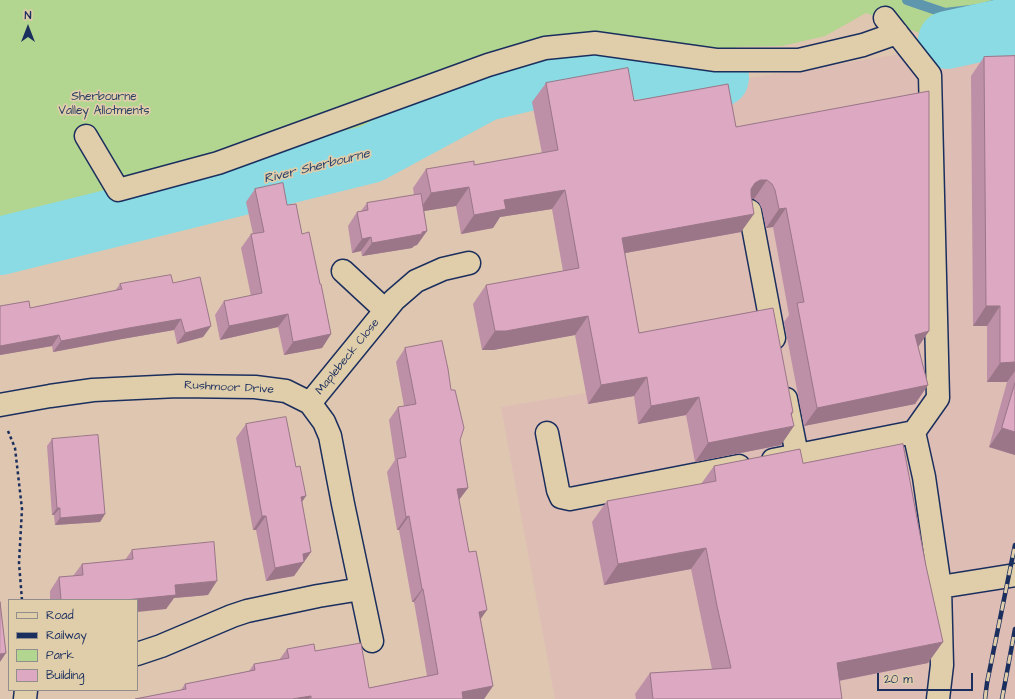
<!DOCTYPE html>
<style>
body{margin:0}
#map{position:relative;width:1015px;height:699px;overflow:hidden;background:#dfc6b0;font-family:"Architects Daughter",sans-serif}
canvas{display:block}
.legend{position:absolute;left:8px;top:599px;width:130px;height:92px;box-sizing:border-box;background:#e0ceab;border:1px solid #918e8c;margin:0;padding:5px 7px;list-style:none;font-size:12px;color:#1b2f5e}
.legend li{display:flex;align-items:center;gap:8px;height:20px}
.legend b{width:20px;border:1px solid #918e8c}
.north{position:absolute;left:8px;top:8px;width:40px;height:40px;-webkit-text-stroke:3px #e0ceab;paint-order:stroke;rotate:0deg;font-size:11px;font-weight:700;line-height:16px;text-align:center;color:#1b2f5e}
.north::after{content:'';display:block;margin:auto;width:14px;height:18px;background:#1b2f5e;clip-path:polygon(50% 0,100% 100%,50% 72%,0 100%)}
.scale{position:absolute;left:877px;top:673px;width:96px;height:18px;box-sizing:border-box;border:2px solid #1b2f5e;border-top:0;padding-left:5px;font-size:12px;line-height:14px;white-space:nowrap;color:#1b2f5e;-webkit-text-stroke:3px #e0ceab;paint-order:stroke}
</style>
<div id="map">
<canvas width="1015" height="699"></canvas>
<ul class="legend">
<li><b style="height:5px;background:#e0ceab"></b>Road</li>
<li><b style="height:5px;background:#1b2f5e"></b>Railway</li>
<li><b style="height:11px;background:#b2d58f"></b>Park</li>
<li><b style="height:11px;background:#dca8c2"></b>Building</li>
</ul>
<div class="north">N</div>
<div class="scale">20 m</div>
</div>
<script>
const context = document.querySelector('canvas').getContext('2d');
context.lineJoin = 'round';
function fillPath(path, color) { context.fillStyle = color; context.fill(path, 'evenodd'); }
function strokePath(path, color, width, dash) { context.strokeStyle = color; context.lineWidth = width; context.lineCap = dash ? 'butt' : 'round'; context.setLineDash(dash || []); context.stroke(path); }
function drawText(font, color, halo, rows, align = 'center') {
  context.font = font + ' "Architects Daughter",sans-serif'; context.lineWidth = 3.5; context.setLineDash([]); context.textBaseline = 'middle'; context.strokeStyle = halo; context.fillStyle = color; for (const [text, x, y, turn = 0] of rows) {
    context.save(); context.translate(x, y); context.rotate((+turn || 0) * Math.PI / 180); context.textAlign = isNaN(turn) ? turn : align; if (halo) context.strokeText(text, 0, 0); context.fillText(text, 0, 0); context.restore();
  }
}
const built = new Path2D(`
 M1015,34V699H555L501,407L586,393L532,103L528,89L603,74L718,83L901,54Z`);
const green = new Path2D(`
 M0,0H1015V34L951,45L866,13L825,36L782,46L736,47L738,70L628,63L560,65L482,83L367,142L298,158L0,239Z`);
const stream = new Path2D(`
 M907,0L945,13L979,9L1011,0`);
const river = new Path2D(`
 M947,40L1015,25
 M0,246L371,154L486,92L575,71L645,70L720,78`);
const path = new Path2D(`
 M8,431L15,448L22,509L19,563L22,600`);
const minor = new Path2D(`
 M86,136L118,190L218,163L488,65L545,48L595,43L716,60H799L863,45L897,33
 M750,211L774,338
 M343,271L385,310
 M786,399L797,455
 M310,403L394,300L416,281L443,269L469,263
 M0,405L50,396L93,390L178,386L255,387L286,391L310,403L324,422L330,436L343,504L372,641
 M914,432L924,477L940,587L942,665L938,699
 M547,433L558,490L561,497L570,499L739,466
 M773,460L914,432L938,398L930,75L885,18
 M940,587L1015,575
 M137,654L161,646L232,616L247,611L318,596L361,589
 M25,699L26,690`);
const rail = new Path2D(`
 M985,699L987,683L1015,545
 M1002,699L1015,629`);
const wall = new Path2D(`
 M1015,56V455L989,447L1007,382H987V326H973L971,76L984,57Z
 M546,83L634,101L736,127L929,331L918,347L928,385L915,404L804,426L784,322L789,315L773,227L766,228L762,209L759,203L754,199H752L741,232L625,253L639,333L793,412L781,445L695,462L686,415L638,424L634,396L588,404L575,335L493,350H482L473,304L486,285L563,271L552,209L500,217L493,228L461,234L456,206L424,211L427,231L417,245L414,246L412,248L362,256L361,251L352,253L348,226L357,212L361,211L367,203L414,195L413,188L426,169L474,165L542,153L532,102Z
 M255,189L287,205L302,234L320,284L331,334L322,348L284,355L278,327L220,340L215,315L224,301L251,296L241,248L251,234H253L246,202Z
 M173,283L211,326L203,337L177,344L174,330L122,339L53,352L52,346L0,355V306L30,308L115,291L120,284Z
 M405,348L460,440L468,488L459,500L493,686L484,699H135L181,690L185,684L249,671L254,664L279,660L287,649L315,651L369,688L427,676L414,602H412L399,530H397L387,472L395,460L389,420L398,407L404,406L396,362Z
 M246,424L296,467L306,496L302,502L311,552L294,576L266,581L256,530H253L236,438Z
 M52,439L105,514L100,522L55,525L54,515H52L47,446Z
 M803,463L928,663L839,681L842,699H636L635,694L650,673L712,669L703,627L691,569L604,585L592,522L607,501L701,484L714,466Z
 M132,550L208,595L174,598L166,609L137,600H50V591L59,577L73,576L82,564L125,560Z`);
const shadedWall = new Path2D(`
 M760,180H767L754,199H747L742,202L755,183Z
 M469,187L456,206L418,212L431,193Z
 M565,190L552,209L500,217L493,228L461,234L474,215L504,200Z
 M786,208L773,227L766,228L779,209Z
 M754,214L741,232L609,256L622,238Z
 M427,231L417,245L414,246L412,248L362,256L372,243Z
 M371,237L361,251L352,253L362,239Z
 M986,306H1000L987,326H973Z
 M288,314L278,327L220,340L229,326Z
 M588,316L575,335L493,350H482L495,331Z
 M181,319L174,330L122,339L53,352L61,341L129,328Z
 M211,326L203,337L177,344L185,333Z
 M929,331L916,350L915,335Z
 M331,334L322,348L284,355L293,342Z
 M59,335L52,346L0,355V346Z
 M1015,362V371L1007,382H987L1000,363Z
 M647,377L634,396L588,404L601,385Z
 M928,385L915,404L804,426L817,408Z
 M699,397L686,415L638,424L651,406Z
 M793,412L781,429L794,426L781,445L695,462L708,443Z
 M1002,428L1015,432V455L989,447Z
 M468,488L458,501L457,489Z
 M306,496L296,510L301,497Z
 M57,508H60L54,515H52Z
 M105,514L100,522L55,525L60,518Z
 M262,516H266L256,530H253Z
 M409,516L399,530H397L406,517Z
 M706,548L691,569L604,585L618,564Z
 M311,552L294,576L266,581L275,568L303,554Z
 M217,581L208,595L174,598L166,609L137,612V600H125L175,585Z
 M422,589H423L414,602H412Z
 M487,610L478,623L479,612Z
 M943,642L928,663L822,684L837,663Z
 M6,653L0,662V654Z
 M493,686L484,699H457L462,692Z
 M311,696L309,699H292Z`);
const building = new Path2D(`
 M1015,56V362L1000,363V306H986L984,57Z
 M628,68L634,101L728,84L736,127L929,91V331L915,335L928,385L817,408L797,303L804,302L786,208L779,209L775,190L772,184L767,180H760L755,183L751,189V195L754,214L622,238L639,333L773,308L793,412L791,413L794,426L708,443L699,397L651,406L647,377L601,385L588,316L506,331H495L486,285L579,268L565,190L504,200L506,209L474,215L469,187L431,193L426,169L474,161V165L558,150L546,83Z
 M283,183L287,205L296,204L302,234L309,232L320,284H321L331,334L293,342L288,314L229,326L224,301L262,293L251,234L264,232L255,189Z
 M421,194L427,231L422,232V234L372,243L371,237L362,239L357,212L368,210L367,203Z
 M171,275L173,283L200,277L211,326L185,333L181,319L129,328L61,341L59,335L0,346V306L29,301L30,308L122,289L120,284Z
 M442,341L448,369L451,390H455L464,428L460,440L468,488L457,489L469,552L476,551L487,610L479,612L493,686L462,692L463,699H311V696L292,699H135L186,689L185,684L255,670L254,664L289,658L287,649L314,644L315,651L361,643L369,688L438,674L423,589H422L409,516L406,517L397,459L406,457L398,407L416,404L405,348Z
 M1015,383V432L1002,428Z
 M286,417L296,467L300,466L306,496L301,497L311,552L303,554L304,562L275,568L266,516H262L246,424Z
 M98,435L105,514L60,518V508H57L52,439Z
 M903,444L926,566L943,642L837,663L842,699H653L650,673L731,668L717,606L706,548L618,564L607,501L716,481L714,466L800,449L803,463Z
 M214,542L217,581L175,585L176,595L125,600H61L59,577L83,575L82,564L133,559L132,550Z
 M0,602L6,653L0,654Z`);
const parkNames = [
 ["Sherbourne",104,97],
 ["Valley Allotments",104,111]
];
const streetNames = [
 ["Maplebeck Close",348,357,-51],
 ["Rushmoor Drive",229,388,3]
];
const waterNames = [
 ["River Sherbourne",317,167,-14]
];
fillPath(built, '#debdb5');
fillPath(green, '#b2d58f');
strokePath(stream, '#5e96ae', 10);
strokePath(river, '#8adbe3', 58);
strokePath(minor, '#1b2f5e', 25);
strokePath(path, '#1b2f5e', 2.5, [3, 3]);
strokePath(minor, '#e0ceab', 22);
strokePath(rail, '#1b2f5e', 4.5);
strokePath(rail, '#e0ceab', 3, [9]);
fillPath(wall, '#bd90a7');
fillPath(shadedWall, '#9a7688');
fillPath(building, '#dca8c2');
strokePath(building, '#9a7688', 1);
drawText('12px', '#2a4063', '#e0ceab', parkNames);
drawText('12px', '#1b2f5e', '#e0ceab', streetNames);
drawText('italic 13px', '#26406b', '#e0ceab', waterNames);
</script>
